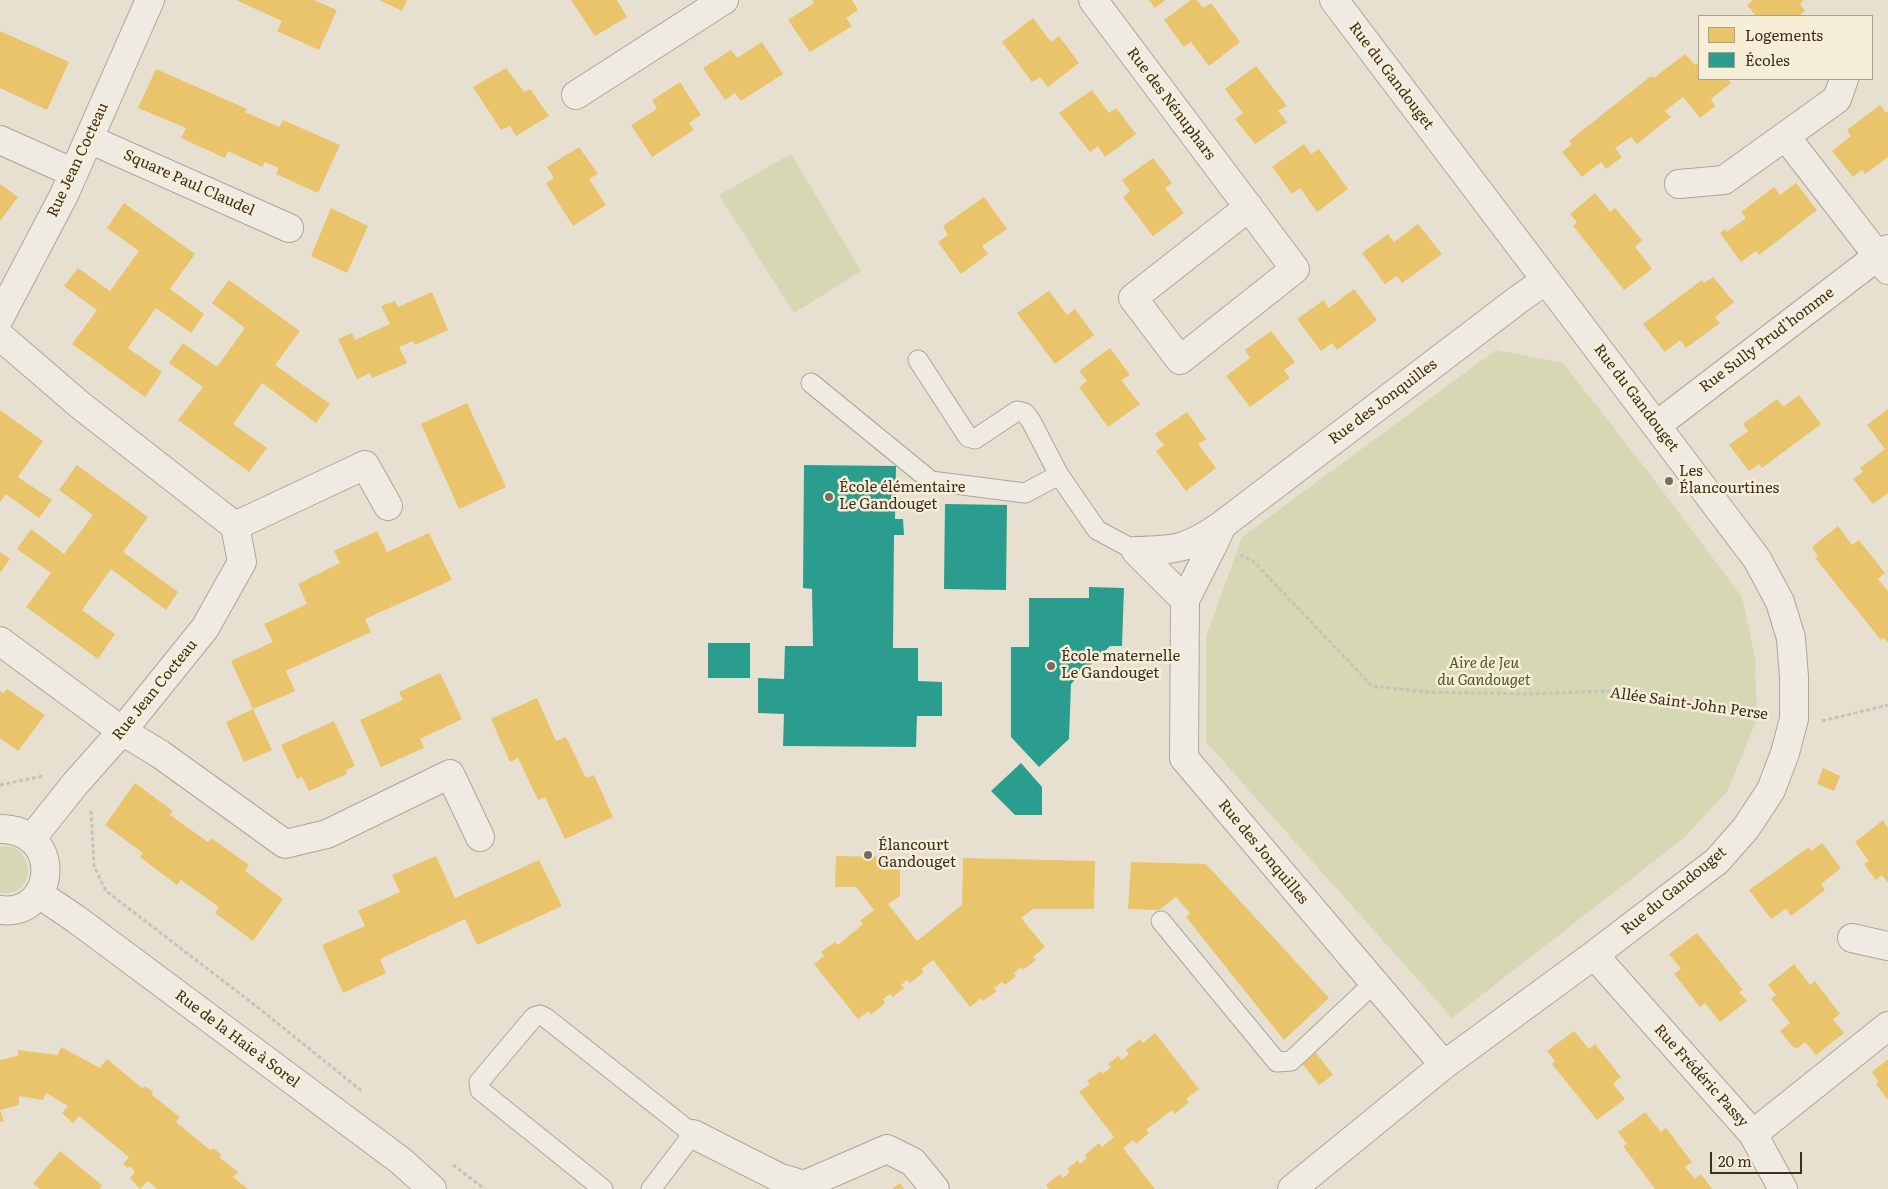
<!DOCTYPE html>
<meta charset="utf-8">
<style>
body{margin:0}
#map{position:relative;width:1888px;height:1189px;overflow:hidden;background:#e7e0d1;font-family:Literata,serif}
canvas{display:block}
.legend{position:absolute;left:1698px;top:15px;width:175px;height:65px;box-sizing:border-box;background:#f7eed8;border:1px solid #ada18e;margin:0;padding:6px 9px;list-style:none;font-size:15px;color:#3d2e20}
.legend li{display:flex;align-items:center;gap:10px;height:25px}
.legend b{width:25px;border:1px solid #ada18e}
.scale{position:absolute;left:1710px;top:1152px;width:92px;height:22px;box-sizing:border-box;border:2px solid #3d2e20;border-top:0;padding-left:6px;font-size:15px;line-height:18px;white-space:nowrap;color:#3d2e20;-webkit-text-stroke:4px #f7eed8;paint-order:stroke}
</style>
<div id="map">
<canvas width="1888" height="1189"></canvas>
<ul class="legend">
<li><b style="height:14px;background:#e9c46a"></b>Logements</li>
<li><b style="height:14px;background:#2a9d8f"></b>Écoles</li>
</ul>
<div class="scale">20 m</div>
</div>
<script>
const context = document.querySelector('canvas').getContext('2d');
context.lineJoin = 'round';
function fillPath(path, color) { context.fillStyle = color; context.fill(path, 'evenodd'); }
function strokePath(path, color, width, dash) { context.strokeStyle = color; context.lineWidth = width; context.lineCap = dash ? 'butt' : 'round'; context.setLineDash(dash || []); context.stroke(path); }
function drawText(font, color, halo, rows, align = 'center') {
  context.font = font + ' Literata,serif'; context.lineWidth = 5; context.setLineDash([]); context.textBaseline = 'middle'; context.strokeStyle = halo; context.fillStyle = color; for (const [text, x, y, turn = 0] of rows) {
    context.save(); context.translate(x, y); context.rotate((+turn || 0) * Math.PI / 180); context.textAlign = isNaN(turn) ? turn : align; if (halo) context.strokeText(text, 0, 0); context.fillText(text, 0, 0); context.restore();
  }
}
const green = new Path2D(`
 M791,154L861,271L794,313L719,195Z
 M1496,350L1563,363L1646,469L1742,597L1755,657L1757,719L1728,790L1684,838L1452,1018L1206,742V637L1242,537Z
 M0,847C35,840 39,898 0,893Z`);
const homes = new Path2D(`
 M236,0H314L337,10L319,50L277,31L282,21Z
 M379,0H407L402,11Z
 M571,0H617L627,17L595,36Z
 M812,0H852L858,10L846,18L852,26L810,52L788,20L814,3Z
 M1149,0H1165L1155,8Z
 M1191,0H1197L1203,8L1211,3L1240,42L1209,66L1191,42L1184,47L1164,20Z
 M1753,0H1804L1800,4L1805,11L1799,16H1756L1747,5Z
 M1033,18L1051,42L1059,36L1079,63L1048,87L1040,77L1032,82L1002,42Z
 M0,31L69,62L47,110L0,88Z
 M762,42L783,74L741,101L735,93L725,100L703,68L731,50L737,58Z
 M1685,54L1695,65L1697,63L1699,65V79H1728L1731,83L1711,99L1715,106L1700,118L1683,97L1665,111L1671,117L1637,144L1631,137L1615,148L1622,157L1606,169L1601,162L1582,177L1562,152L1572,144L1569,141L1651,76L1654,78Z
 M1256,66L1287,106L1278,111L1287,122L1255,144L1235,119L1243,113L1225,89Z
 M506,68L524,92L530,89L549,116L516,136L510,126L501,130L473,87Z
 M156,69L247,109L245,112L279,127L283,120L340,145L318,193L276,174L279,168L265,162L262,167L228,151L225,158L181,138L186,128L138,108Z
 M680,82L701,115L689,123L694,130L652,157L631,125L657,109L652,100Z
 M1092,90L1109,113L1116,108L1136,134L1105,157L1098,146L1090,152L1059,113Z
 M1880,105L1886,113L1888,111V157L1865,174L1862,170L1853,177L1832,151L1851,136L1847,130Z
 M1304,144L1311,154L1319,149L1348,189L1317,212L1300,188L1292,194L1272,167Z
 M579,147L598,174L589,179L606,205L573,226L546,183L554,178L547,167Z
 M1153,158L1172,183L1165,188L1184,213L1153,236L1123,197L1130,191L1122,180Z
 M1796,183L1817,210L1759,255L1756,251L1741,262L1720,233L1725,229L1727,232L1746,218L1741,212L1774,187L1780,195Z
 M0,184L18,197L0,221Z
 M1595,193L1610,212L1615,208L1642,240L1635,247L1652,269L1624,290L1573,226L1577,222L1570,214Z
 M984,197L1007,229L982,246L988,254L961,274L938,242L948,235L943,226Z
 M124,203L195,254L170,289L204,314L191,333L156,308L128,348L162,372L145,397L72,344L97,310L64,286L78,268L110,291L139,251L107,228Z
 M331,208L368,226L347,273L311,256Z
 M1418,224L1442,254L1402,283L1397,276L1385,284L1362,253L1388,234L1394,242Z
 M1713,277L1734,302L1715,317L1720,323L1686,348L1680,340L1665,352L1643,324L1702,280L1704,283Z
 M229,280L300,331L275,365L330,404L316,423L262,383L233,424L267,448L249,472L178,420L203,387L169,363L183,343L217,367L245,328L212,303Z
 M1354,289L1377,320L1337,350L1332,343L1321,351L1297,319L1324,300L1329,308Z
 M1049,291L1067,315L1075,309L1094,335L1055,364L1017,313Z
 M432,292L448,330L415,345L413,341L399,347L407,363L372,378L370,373L357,379L338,339L352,333L355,340L390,324L381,306L395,301L398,307Z
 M1271,331L1295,362L1284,370L1290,378L1250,407L1226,376L1250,358L1245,350Z
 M1110,348L1130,375L1121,380L1140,404L1108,427L1079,387L1087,381L1079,371Z
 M1799,395L1821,424L1762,468L1759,464L1749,471L1729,445L1748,431L1743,424L1777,399L1783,407Z
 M467,403L506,487L459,509L421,424Z
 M1888,409V493L1873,504L1853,479L1863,472L1860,468L1885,449L1867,425Z
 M0,410L43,441L18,477L52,500L39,518L6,494L0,502Z
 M1187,412L1206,439L1198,444L1216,468L1186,491L1156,451L1164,445L1155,434Z
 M77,465L148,517L123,552L178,592L166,610L111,569L82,610L115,634L98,659L26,607L51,573L17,549L31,529L64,554L93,515L59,490Z
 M1838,526L1852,545L1859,540L1885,573L1878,579L1888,591V643L1884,638L1881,640L1815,558L1818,556L1812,547Z
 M377,531L387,552L429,533L452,580L365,619L371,632L286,671L295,691L253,709L231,661L273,642L264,624L307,604L298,584L340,563L334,551Z
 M0,552L10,559L0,573Z
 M440,673L462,719L420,739L424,748L381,767L360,720L403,700L399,692Z
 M7,689L45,715L18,751L0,738V691L3,693Z
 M537,698L556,741L566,737L586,778L594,775L613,817L565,839L545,797L538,800L518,758L510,762L491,719Z
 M253,709L272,750L244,762L226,722Z
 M334,721L355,766L346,770L347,774L309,791L302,777L297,779L281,745Z
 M1823,768L1840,776L1834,791L1817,784Z
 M135,783L173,811L170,815L208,842L211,838L249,865L245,871L283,899L253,941L215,913L219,907L181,880L177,885L140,857L143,853L105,825Z
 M1883,820L1888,828V883L1882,875L1876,880L1864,864L1869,861L1855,842Z
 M1822,843L1841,868L1821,884L1825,890L1791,916L1786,909L1771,919L1749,890L1809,847L1811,851Z
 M436,856L455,898L539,860L562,906L477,945L465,919L380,959L386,973L343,993L322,945L365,926L358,911L400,892L392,875Z
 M836,856L900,857V896L888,904L917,941L962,905L963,858L1095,861L1094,909H1033L1021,918L1045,947L1033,957L1036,960L1023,970L1021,967L1014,973L1016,976L1005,985L1002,982L994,988L997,991L983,1001L981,998L970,1007L933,960L921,969L924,972L910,983L907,980L901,985L904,988L893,997L890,994L883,999L885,1003L871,1015L869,1011L858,1019L814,964L824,956L821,952L835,942L838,945L863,924L860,921L874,910L856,887H835Z
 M1131,862L1206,864L1329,998L1284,1040L1186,917L1190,913L1176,897L1159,910L1128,909Z
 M1697,933L1743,990L1739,992L1747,1001L1720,1022L1705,1003L1700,1007L1674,974L1681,969L1669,954Z
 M1794,964L1810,985L1815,981L1840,1014L1833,1019L1844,1033L1816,1055L1805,1042L1798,1048L1793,1047L1780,1031L1790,1023L1771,999L1776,995L1768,985Z
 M1574,1031L1589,1049L1595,1044L1621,1077L1613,1084L1625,1099L1597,1120L1552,1064L1555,1061L1547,1051Z
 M1155,1033L1199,1089L1186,1099L1189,1102L1175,1114L1172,1110L1146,1130L1149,1133L1136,1144L1133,1140L1123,1148L1155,1189H1049L1046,1185L1060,1174L1063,1178L1070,1172L1067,1169L1078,1160L1080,1164L1087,1158L1085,1155L1099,1143L1102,1147L1114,1137L1079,1092L1090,1084L1087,1081L1101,1071L1103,1074L1111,1067L1108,1064L1118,1056L1122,1060L1129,1054L1126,1050L1140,1039L1143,1043Z
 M61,1047L100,1068L107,1059L142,1088L145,1086L153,1092L152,1095L180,1117L176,1122L210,1150L214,1149L221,1154L220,1158L238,1172L233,1177L248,1189H157L148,1181L140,1189L130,1178L135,1172L130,1166L128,1168L123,1164L129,1157L79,1116L73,1123L62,1113L68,1106L46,1093L43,1100L19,1096V1105L0,1110V1060L18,1056V1050L58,1055Z
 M1316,1053L1333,1075L1319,1085L1302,1063Z
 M1888,1059V1100L1876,1084L1879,1082L1872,1072Z
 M0,1110L4,1121L0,1122Z
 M1645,1112L1661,1132L1666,1128L1692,1162L1685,1167L1695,1179L1701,1174L1712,1189H1655L1623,1146L1627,1144L1618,1132Z
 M60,1151L102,1185L99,1189H40L33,1184Z
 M900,1183L904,1189H892Z`);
const schools = new Path2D(`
 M804,465L896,466L895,519H903L904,535H894L893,648H918V681L942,682V716H917L916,747L783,746L784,714L758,713V678L784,679L785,646H813L812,589L803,588Z
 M945,504L1007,505L1006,590L944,589Z
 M1089,587L1124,588L1122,646H1110L1071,684L1069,739L1039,767L1011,737V647H1029V598H1089Z
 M708,643H750V678H708Z
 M1021,763L1042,787V815H1015L991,791Z`);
const path = new Path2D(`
 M1240,555L1253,561L1372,686L1425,692L1525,694L1609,691L1721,711L1764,716
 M1822,721L1888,705
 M0,785L43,776
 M91,811L94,866L106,891L256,1006L363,1092
 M453,1165L485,1189`);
const service = new Path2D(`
 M918,360L968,437L975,439L1017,411L1025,413L1031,421L1059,475L1097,530L1136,551
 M811,383L931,481L1025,493L1059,475
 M1161,921L1277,1062L1291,1061L1374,983
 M603,1189L480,1090L479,1082L534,1017L540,1015L546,1018L693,1134L651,1189`);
const minor = new Path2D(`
 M1093,0L1295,269L1180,360L1133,298L1249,207
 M576,95L724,0
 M1786,137L1878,256L1888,249
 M89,139L289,228
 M0,140L74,173
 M1679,184L1724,180L1837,99L1844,79
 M0,317L64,195L150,0
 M0,336L80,405L235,526L242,562L205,628L122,731L75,784L32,838
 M1657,425L1878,256L1888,270
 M235,526L365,465L388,506
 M1185,600L1136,551C1176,550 1188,549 1222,525
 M0,641L122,731L160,754L285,844L327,834L450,774L480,837
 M0,829C64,829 57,917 0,910
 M39,894L76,919L401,1161L432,1189
 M1852,938L1888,946
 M1594,955L1753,1134L1888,1026
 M1444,1065L1184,758L1185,600L1214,543L1222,525L1519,299L1546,280
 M693,1134L780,1178L804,1185L887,1149L913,1162L935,1189
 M1753,1134L1783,1189
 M1292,1189L1444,1065L1594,955L1717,861L1746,828L1771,790L1785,753L1794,719V677L1791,638L1780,602L1757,559L1334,0`);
const markers = [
 [1669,481,5,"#786c5e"],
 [829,497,5,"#786c5e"],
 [1051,666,5,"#786c5e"],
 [868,855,5,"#786c5e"]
];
const streetNames = [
 ["Rue du Gandouget",1391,76,53],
 ["Rue des Nénuphars",1171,104,53],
 ["Rue Jean Cocteau",78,160,-65],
 ["Square Paul Claudel",189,183,24],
 ["Rue Sully Prud'homme",1767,340,-37],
 ["Rue du Gandouget",1636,398,53],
 ["Rue des Jonquilles",1383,402,-37],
 ["Rue Jean Cocteau",155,690,-51],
 ["Allée Saint-John Perse",1689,704,8],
 ["Rue des Jonquilles",1263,852,50],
 ["Rue du Gandouget",1674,891,-39],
 ["Rue de la Haie à Sorel",237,1039,37],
 ["Rue Frédéric Passy",1701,1076,48]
];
const poiNames = [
 ["Les",1679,472],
 ["Élancourtines",1679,489],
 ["École élémentaire",839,488],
 ["Le Gandouget",839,505],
 ["École maternelle",1061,657],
 ["Le Gandouget",1061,674],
 ["Élancourt",878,846],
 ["Gandouget",878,863]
];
const parkNames = [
 ["Aire de Jeu",1484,664],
 ["du Gandouget",1484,681]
];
fillPath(green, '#d6d7b3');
fillPath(homes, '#e9c46a');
fillPath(schools, '#2a9d8f');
strokePath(service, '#ada599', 21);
strokePath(minor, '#ada599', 30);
strokePath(path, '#c8c2b9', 3, [4, 2.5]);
strokePath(service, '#efebe3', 19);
strokePath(minor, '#efebe3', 28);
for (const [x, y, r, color] of markers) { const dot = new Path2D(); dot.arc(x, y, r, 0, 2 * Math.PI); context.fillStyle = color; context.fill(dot); strokePath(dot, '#f7eed8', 2); }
drawText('15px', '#3d2e20', '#f7eed8', streetNames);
drawText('15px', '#3d2e20', '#f7eed8', poiNames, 'left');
drawText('italic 15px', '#4d5a26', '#f7eed8', parkNames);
</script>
